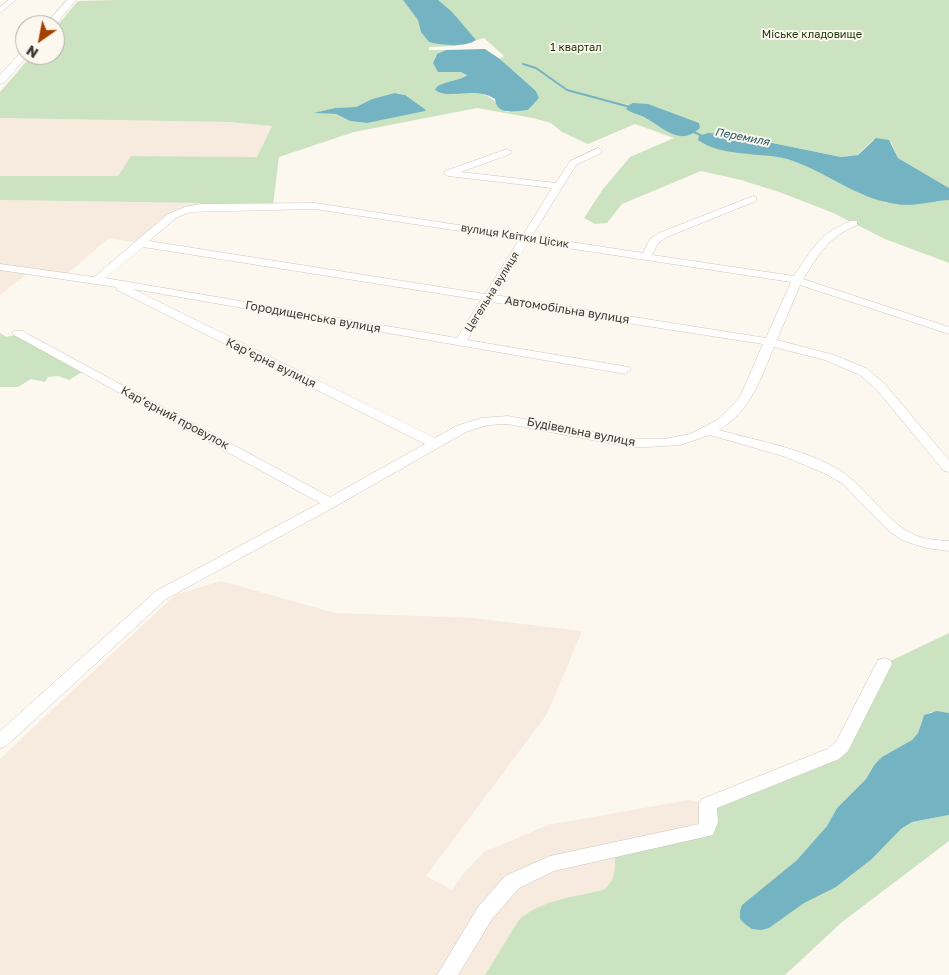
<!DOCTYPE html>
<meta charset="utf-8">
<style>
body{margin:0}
#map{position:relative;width:949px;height:975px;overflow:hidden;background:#fcf7ef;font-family:"Golos Text",sans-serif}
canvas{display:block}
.north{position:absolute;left:15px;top:15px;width:50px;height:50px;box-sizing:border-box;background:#fcf7ef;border:1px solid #b0aca6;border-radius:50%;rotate:213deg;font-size:14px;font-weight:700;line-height:20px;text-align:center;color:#3d3b38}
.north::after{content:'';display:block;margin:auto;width:18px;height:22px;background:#a24000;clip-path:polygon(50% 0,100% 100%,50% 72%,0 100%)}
</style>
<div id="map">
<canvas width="949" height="975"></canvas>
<div class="north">N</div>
</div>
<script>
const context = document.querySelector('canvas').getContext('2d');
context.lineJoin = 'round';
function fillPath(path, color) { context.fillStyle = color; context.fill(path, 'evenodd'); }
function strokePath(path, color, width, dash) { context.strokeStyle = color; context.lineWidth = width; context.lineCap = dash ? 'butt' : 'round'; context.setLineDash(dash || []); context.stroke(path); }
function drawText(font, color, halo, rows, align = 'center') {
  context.font = font + ' "Golos Text",sans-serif'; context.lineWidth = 4; context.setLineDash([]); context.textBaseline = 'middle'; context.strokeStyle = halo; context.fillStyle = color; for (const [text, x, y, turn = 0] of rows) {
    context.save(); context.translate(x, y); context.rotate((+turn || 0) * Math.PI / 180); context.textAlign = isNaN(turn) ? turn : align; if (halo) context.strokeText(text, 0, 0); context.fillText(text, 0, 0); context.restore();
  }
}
const built = new Path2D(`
 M0,118L228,122L272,126L257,157L131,156L118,176H0Z
 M0,200L203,203L201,207L188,209L140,243L109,238L66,275L30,271L0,295Z
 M221,581L335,613L472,618L582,631L547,714L426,876L452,890L462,875L484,852L548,825L689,800L708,804L709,822L614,877L610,886L604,890L518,921L485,975H0V759L175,595Z`);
const green = new Path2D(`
 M116,0H949V188L898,158L891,142L873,140L857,155L841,157L728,134L712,133L699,136L702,143L721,149L784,158L802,164L887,203L949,200V263L885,239L831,212L779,192L741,180L701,171L622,204L607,223L595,224L584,218L603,189L630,157L674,138L635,124L588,144L562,132L551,123L533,118L477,108L354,132L279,157L273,205L201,207L202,203L0,200V176H118L131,156L257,157L272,126L228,122L0,118V92L32,55H55V28L78,1ZM484,38L504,56L500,59L536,91L539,98L528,110L506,112C473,75 463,105 435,90C439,80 460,84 467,74L461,72L438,71L433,63L436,55L446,50H429V47L455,46ZM398,93L405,95L367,123L350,121L336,114L316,113L335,108L356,107L372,99Z
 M0,333L6,337L15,335L82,372L69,380L58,376L48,377L45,382L31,379L18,387H0Z
 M949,633V713L930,712L922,720L918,733L912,740L874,764L866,779L837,808L827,826L796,861L836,887L872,859L901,829L912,822L949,815V841L842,922L785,975H485L518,921C539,900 575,897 603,890C617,881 615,865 615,850L706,830L708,804L833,754L884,664Z`);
const water = new Path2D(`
 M403,0H438L452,12L476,40C465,48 441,45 429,42L421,32L418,20Z
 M485,49L500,59L536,91L539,98L528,110C515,111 497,116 495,99C474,85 449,101 435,90C438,81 459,82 467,75L461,72H438L433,63L437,54L446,50Z
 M395,93L405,95L426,110L425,111L367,123L350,121L336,114L314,113L335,108L356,107L372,99Z
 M633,103L648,104L699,123L700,128C679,148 662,126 644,117C638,114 631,113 626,109L629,105Z
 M708,133L728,134L841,157L858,155L876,138L889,140L898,158L949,188V200C932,201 913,207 896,204C857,199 824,170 787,159C759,152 722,157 698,140L699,136Z
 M937,711L949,713V815L912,822L901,829L872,859L836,887L804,903L769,928L761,930L752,929L745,924L740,919V911L742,905L796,861L827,826L837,808L866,779L874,765L882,757L912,740L918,733L924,715Z`);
const stream = new Path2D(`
 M523,64L536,68L567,90L630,107
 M690,130L704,137`);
const minor = new Path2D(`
 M9,0H16L0,13V7Z
 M598,148L603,151L601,153L576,165L532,236L643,253L650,239L659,233L753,196L756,197V201L667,237L658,243L652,255L794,276C808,256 818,235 842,225C847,222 851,220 857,221V225C826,239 821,252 803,279L949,327V334L800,285L777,340L834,355L866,368L884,383L949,460V472L944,471L876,389L860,375L825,360L774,347C760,380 751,410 719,430C758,441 801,448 836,468C867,486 885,522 915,535C926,540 937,540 949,541V551L926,548L904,541L890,532L843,484L826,474L783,456L710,435L680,445L647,447H629L508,424L487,425L466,432L336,506L166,599L6,746L0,748V731L156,591L320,503L14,335L12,333L14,331H22L330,497L425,444L117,290L116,287L0,270V264L94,277L168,214L185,207L201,204L315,203L523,235L552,188L448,176L443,173L445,171L507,149L512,152L510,154L461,172L556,183L570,161ZM315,209L519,240L485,294L149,241L176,218L190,212ZM528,242L791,282L766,338L495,295ZM143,247L481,300L457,338L105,278ZM133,289L625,374L631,370L629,367L467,340L491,302L763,344L740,397L717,420L690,434L664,439H629L508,416L481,418L456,426L435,438Z
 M884,658L890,660L892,664L848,751L839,759L717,808L718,822L713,835L554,871L519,888L492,919L458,975H437L478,907L505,876L550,856L699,824V804L702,799L827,749L836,742L878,660Z`);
const major = new Path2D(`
 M67,0H76L55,25H45Z
 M25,50V55H28L4,83L0,84V75L22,51Z`);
const farParknames = [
 ["Міське кладовище",812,35],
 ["1 квартал",576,48]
];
const farWaternames = [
 ["Перемиля",742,137,11]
];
const farStreetnames = [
 ["вулиця Квітки Цісик",515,236,9],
 ["Цегельна вулиця",492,292,-58]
];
const streetNames = [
 ["Автомобільна вулиця",567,310,9],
 ["Городищенська вулиця",313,317,10],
 ["Карʼєрна вулиця",271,363,26],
 ["Карʼєрний провулок",175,418,28],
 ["Будівельна вулиця",581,432,11]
];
fillPath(built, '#f6ebde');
fillPath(green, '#cce3c1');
fillPath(water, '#74b4c2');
strokePath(stream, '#74b4c2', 2);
strokePath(minor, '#ccc6bf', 1);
strokePath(major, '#ccc6bf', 1);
fillPath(minor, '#fff');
fillPath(major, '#fff');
drawText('11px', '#193506', '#fcf7ef', farParknames);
drawText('italic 11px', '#215762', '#fcf7ef', farWaternames);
drawText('11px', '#3d3b38', '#fcf7ef', farStreetnames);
drawText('12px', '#3d3b38', '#fcf7ef', streetNames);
</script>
